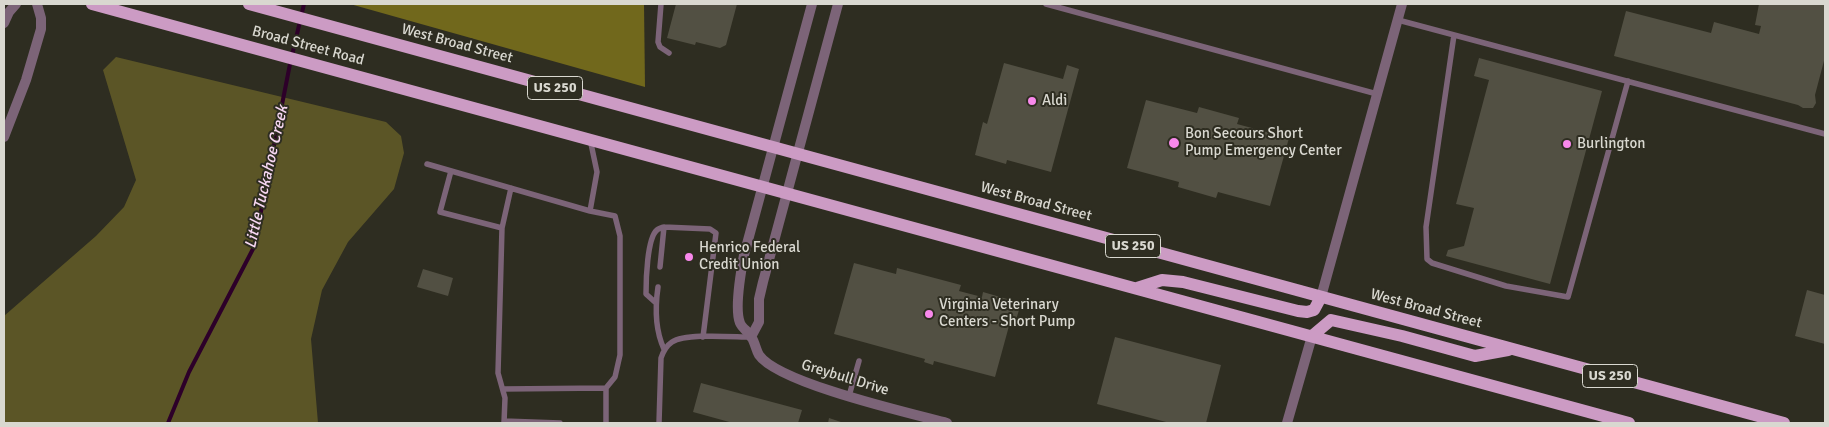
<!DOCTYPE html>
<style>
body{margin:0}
#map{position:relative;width:1829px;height:427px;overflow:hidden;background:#2e2d21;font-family:Signika,sans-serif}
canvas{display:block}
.frame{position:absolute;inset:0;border:5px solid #d9d8d0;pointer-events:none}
</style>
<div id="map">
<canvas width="1829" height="427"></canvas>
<div class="frame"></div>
</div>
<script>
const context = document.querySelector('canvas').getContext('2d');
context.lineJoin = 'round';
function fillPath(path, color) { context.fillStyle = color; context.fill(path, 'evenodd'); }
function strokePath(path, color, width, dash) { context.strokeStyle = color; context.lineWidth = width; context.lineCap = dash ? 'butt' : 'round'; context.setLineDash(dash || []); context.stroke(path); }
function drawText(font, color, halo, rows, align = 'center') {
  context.font = font + ' Signika,sans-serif'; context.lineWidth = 4; context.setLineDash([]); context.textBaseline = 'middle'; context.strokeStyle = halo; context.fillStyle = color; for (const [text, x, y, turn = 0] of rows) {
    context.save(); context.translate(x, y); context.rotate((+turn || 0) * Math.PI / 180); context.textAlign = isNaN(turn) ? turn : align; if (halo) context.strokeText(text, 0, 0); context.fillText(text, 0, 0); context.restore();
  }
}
const green = new Path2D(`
 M116,57L386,122L401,136L404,153L394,189L348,242L322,290L311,339L318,423H4V316L96,236L124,207L136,180L103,70Z`);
const forest = new Path2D(`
 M350,4H644L645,87Z`);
const stream = new Path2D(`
 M168,423L189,372L254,247L290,64L304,4`);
const building = new Path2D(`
 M676,4H737L726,45L720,48L696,42L695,45L667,38Z
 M1759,4H1825V57L1815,95L1816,103L1813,108H1803L1798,105L1614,56L1626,11L1711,33L1714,22L1759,34L1761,26L1755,25Z
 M1479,58L1602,91L1550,284L1446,256L1448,250L1464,246L1474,208L1456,204L1489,80L1474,76Z
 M1004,63L1063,79L1067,65L1079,69L1051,172L1007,160L1006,164L975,155L983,122L987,124Z
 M1146,100L1197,113L1199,107L1239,118L1237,124L1289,138L1270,206L1218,192L1216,198L1178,187L1179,182L1127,168Z
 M854,263L896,274L897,268L961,285L959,291L982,297L983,292L1021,303L1014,327L1009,326L995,377L934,361L933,365L924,362L925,359L834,334Z
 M423,269L453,278L448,296L417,287Z
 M1807,290L1825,295V344L1795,336Z
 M1115,337L1221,365L1206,423H1170L1097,404Z
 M701,383L802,410L798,423H733L693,412Z
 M829,418L844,423H828Z`);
const lane = new Path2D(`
 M661,4L658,42L660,47L669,53
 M1046,4L1377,94
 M1398,20L1825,134
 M1454,35L1426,227L1427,259L1432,263L1506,286L1568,297L1628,81
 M427,164L590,211L597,172L590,139
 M451,171L440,212L502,228L511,188
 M590,211L615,216L620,236V355L615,377L606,388
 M502,228L498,373L505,398L504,423
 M660,267L664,227
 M658,287C655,308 655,330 664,349
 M656,303L646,294C646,281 647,238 657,230C658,229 663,227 664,227L710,229L716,233L703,337
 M503,389L606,388V423
 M849,396L859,361
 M504,421L560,423
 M659,423L661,358C663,352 666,346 672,342C686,333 733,337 751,337`);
const street = new Path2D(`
 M812,4L744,255C741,271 734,308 740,323C742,328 749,332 752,338C755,343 756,350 759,355C778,383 909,413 947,423
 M4,23L9,12L16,4
 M4,137L26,80L41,29V18L37,4
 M1321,297L1402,4
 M751,337L759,322V299L763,282L838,4
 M1287,423L1312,336`);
const primary = new Path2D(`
 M92,4L1629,423
 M249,4L1784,423
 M1137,288L1162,280L1183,282L1298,311L1307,312L1314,310L1321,297
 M1312,336L1331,320L1402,336L1475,356L1508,350`);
const markers = [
 [1032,101,5,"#f888eb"],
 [1174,143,6,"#f888eb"],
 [1567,144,5,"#f888eb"],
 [689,257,5,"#f888eb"],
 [929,314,5,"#f888eb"]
];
const shields = [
 [555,88,55],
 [1133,246,55],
 [1610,376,55]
];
const shieldNames = [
 ["US 250",555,88],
 ["US 250",1133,246],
 ["US 250",1610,376]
];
const streetNames = [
 ["West Broad Street",457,44,15],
 ["Broad Street Road",308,46,15],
 ["West Broad Street",1036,202,15],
 ["West Broad Street",1426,309,15],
 ["Greybull Drive",845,378,17]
];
const poiNames = [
 ["Aldi",1042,101],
 ["Bon Secours Short",1185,134],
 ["Pump Emergency Center",1185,151],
 ["Burlington",1577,144],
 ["Henrico Federal",699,248],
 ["Credit Union",699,265],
 ["Virginia Veterinary",939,305],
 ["Centers - Short Pump",939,322]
];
const waterNames = [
 ["Little Tuckahoe Creek",267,177,-77]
];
fillPath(green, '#5b5526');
fillPath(forest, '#71681c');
strokePath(stream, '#2d0029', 4);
fillPath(building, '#525043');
strokePath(lane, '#7c6478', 5.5);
strokePath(street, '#7c6478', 10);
strokePath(primary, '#cc9bc4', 12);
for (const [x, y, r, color] of markers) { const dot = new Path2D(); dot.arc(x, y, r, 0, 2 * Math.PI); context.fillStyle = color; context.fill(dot); strokePath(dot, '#2e2d21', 2); }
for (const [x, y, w] of shields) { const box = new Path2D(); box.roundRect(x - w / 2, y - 11.5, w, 23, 4); context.fillStyle = '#2e2d21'; context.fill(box); strokePath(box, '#d9d8d0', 1); }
drawText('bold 14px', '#d9d8d0', null, shieldNames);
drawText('15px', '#d9d8d0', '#2e2d21', streetNames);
drawText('15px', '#d9d8d0', '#2e2d21', poiNames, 'left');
drawText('italic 16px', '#f8d8f3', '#2e2d21', waterNames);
</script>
